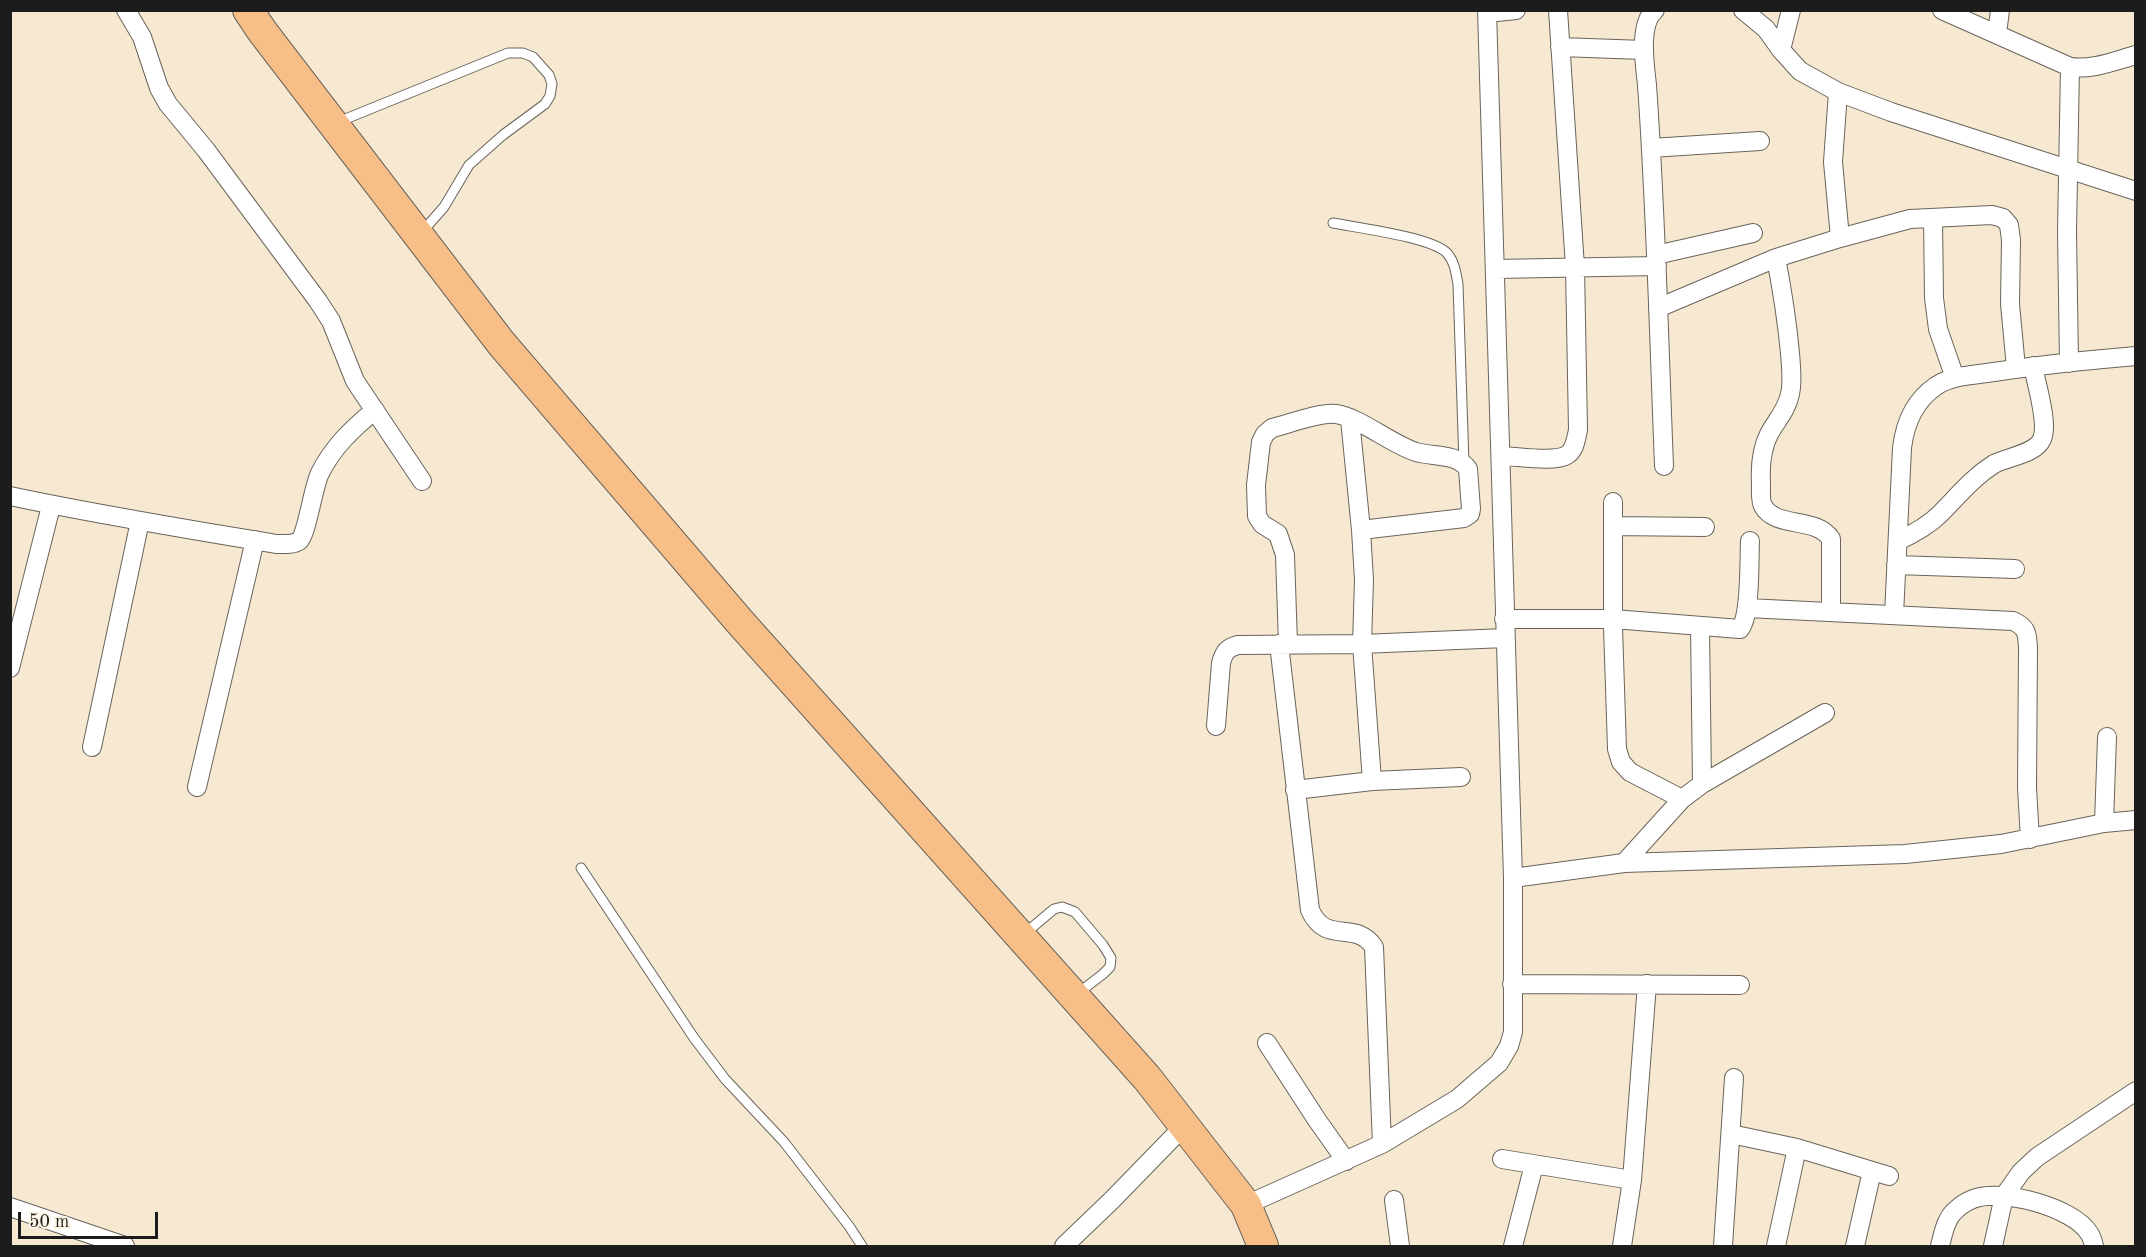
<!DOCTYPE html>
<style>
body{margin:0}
#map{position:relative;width:2146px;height:1257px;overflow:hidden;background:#f7e9d1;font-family:"Old Standard TT",serif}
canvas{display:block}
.frame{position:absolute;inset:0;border:12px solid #1c1c1c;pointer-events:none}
.scale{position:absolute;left:18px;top:1212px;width:140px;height:27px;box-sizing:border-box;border:3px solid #1c1c1c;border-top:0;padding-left:8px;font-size:18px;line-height:21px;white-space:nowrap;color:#1c1c1c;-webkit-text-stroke:4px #fcf5e5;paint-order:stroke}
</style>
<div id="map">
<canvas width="2146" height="1257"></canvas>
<div class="frame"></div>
<div class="scale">50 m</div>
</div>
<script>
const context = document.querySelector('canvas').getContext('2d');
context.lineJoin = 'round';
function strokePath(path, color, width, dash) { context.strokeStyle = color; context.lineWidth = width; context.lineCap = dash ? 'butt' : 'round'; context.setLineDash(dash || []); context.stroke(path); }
const service = new Path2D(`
 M338,122L508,53H523L533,57L549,75L552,84L550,96L545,104L503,135L469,165L444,207L421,233
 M1333,223C1358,228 1431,237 1447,253C1455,262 1456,274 1458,284L1464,464
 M581,868L694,1038L725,1079L784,1142L849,1226L862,1246
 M1023,935L1054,909L1062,907L1075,912L1103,945L1111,958L1110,967L1103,974L1077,994`);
const minor = new Path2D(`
 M126,10L142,37L159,88L168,104L206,150L318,301L331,321L355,381L422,481
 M1655,10C1638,24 1645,66 1647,85C1656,212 1659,339 1664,466
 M1743,10L1766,29L1781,50L1800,71L1838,92L1891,112L2136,191
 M1942,10L2070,67C2093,70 2114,61 2136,55
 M1487,13L1516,10
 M1997,34L2000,10
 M1560,47L1644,50
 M1781,50L1791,10
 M1838,92L1833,162L1840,238
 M1651,148L1760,141
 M1933,218L1934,298L1938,329L1955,378
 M1656,255L1753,233
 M1776,258C1782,289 1787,321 1790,353C1791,367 1793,381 1790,394C1787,410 1776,421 1769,434C1761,450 1760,466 1761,483C1761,490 1760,500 1763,506C1776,529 1816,516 1831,539V611
 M1495,269L1657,266
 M1658,308L1776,258L1840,238L1910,219L1992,215L2003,218L2009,225L2011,240L2010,304L2016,368
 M2069,363L2067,232L2070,67
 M1350,419L1361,530L1364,580L1362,644L1372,781
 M1501,456C1516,456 1554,463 1567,455C1575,450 1576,439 1578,430L1575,267L1558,10
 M10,496C99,515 187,529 276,544C283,544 293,545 299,541C307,534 313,487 320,473C333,447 352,429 375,410
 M1613,502V627L1617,749L1621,762L1630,772L1682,799
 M1613,526L1705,527
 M1898,541C1913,534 1928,526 1940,514C1958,496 1972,478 1994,464C2007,457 2036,454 2042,439C2049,424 2036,383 2033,366
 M1896,565L2015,569
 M1747,608L2013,621C2028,628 2027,634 2028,648L2027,788L2030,839
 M1894,615L1902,448C1905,423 1914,401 1936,386C1953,375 1975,375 1994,372C2041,365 2088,360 2136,356
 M1504,619H1613L1740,629C1751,616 1749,560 1750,541
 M1700,626L1702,784
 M1279,644L1310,910C1326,946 1355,919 1374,947L1382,1144
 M1288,644L1285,555L1278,534L1262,524L1257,516L1256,485L1261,442L1265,434L1272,428C1289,424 1319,412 1336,414C1359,417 1391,444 1416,452C1433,457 1457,453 1468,469L1471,509L1470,514L1464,518L1361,530
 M10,668L51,506
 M1216,726L1221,663C1224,652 1227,648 1238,645L1362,644L1505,638
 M92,747L140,521
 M197,787L255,540
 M1295,790L1372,781L1461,777
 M2104,823L2107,737
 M1624,863L1682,799L1702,784L1825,713
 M1513,878L1624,863L1905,854L2001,844L2104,823L2136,820
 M1512,984L1740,985
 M1267,1043L1317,1120L1346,1161
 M1731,1134L1797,1148L1889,1176
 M1502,1159L1632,1180
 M1394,1200L1400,1246
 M1246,1205L1382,1144L1457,1099L1499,1063L1509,1046L1513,1032V878L1487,10
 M10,1207L125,1246
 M1064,1246L1112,1200L1184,1126
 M1513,1246L1534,1165
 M1622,1246L1632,1180L1647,984
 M1723,1246L1734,1078
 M1776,1246L1797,1148
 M1855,1246L1872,1171
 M1940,1246C1943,1234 1946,1217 1957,1209C1961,1205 1968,1201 1973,1199C2001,1188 2073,1207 2089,1233C2092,1237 2093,1242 2094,1246
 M1993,1246L2004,1196L2021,1172L2037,1157L2136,1091`);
const trunk = new Path2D(`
 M248,10L262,31L501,343L740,622L1147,1078L1246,1205L1263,1246`);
strokePath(service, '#69645b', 11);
strokePath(minor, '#69645b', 20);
strokePath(trunk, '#69645b', 32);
strokePath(service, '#fff', 9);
strokePath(minor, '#fff', 18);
strokePath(trunk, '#f7be88', 30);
</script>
